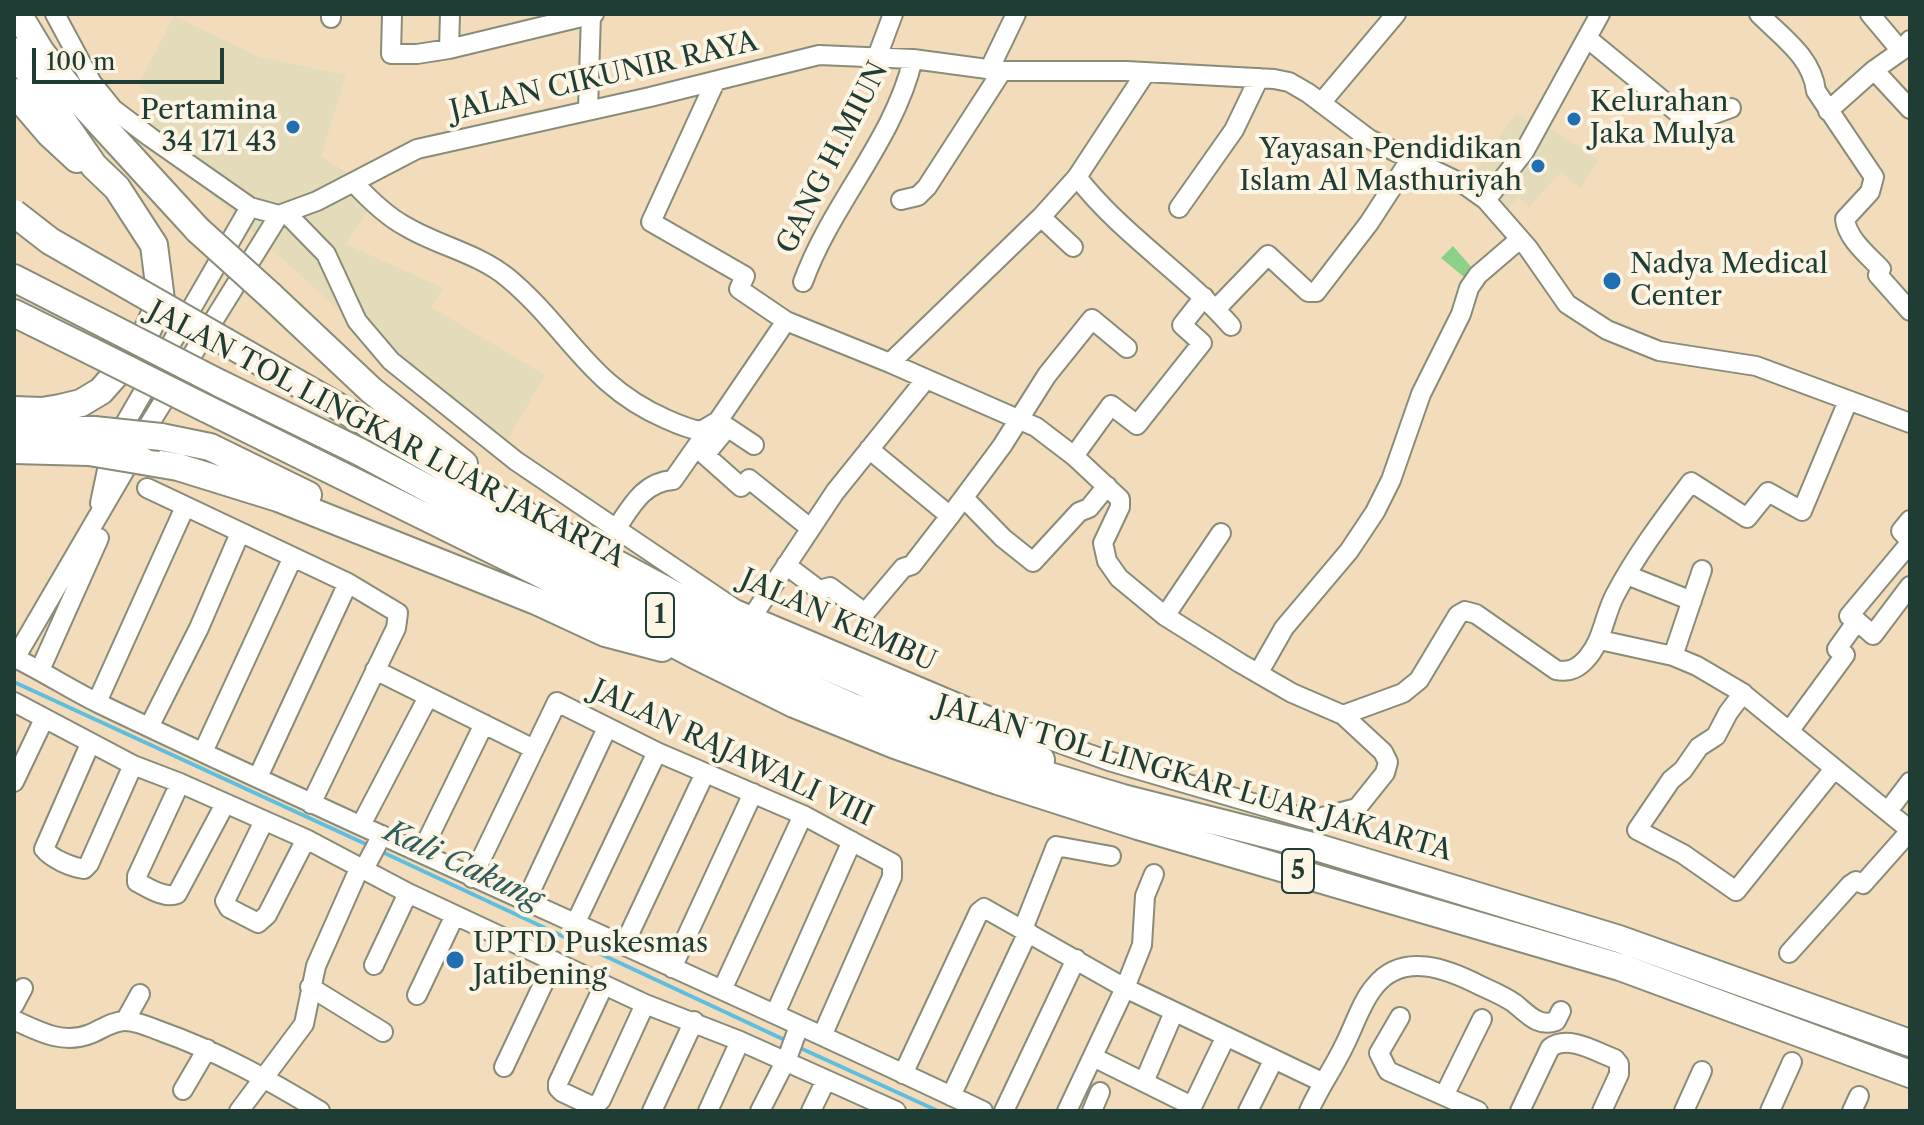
<!DOCTYPE html>
<style>
body{margin:0}
#map{position:relative;width:1924px;height:1125px;overflow:hidden;background:#f2dcbc;font-family:"Libre Caslon Text",serif}
canvas{display:block}
.frame{position:absolute;inset:0;border:16px solid #1f3d34;pointer-events:none}
.scale{position:absolute;left:32px;top:48px;width:192px;height:36px;box-sizing:border-box;border:4px solid #1f3d34;border-top:0;padding-left:10px;font-size:24px;line-height:28px;white-space:nowrap;color:#1f3d34;-webkit-text-stroke:6px #fcf5e5;paint-order:stroke}
</style>
<div id="map">
<canvas width="1924" height="1125"></canvas>
<div class="frame"></div>
<div class="scale">100 m</div>
</div>
<script>
const context = document.querySelector('canvas').getContext('2d');
context.lineJoin = 'round';
function fillPath(path, color) { context.fillStyle = color; context.fill(path, 'evenodd'); }
function strokePath(path, color, width, dash) { context.strokeStyle = color; context.lineWidth = width; context.lineCap = dash ? 'butt' : 'round'; context.setLineDash(dash || []); context.stroke(path); }
function drawText(font, color, halo, rows, align = 'center') {
  context.font = font + ' "Libre Caslon Text",serif'; context.lineWidth = 8; context.setLineDash([]); context.textBaseline = 'middle'; context.strokeStyle = halo; context.fillStyle = color; for (const [text, x, y, turn = 0] of rows) {
    context.save(); context.translate(x, y); context.rotate((+turn || 0) * Math.PI / 180); context.textAlign = isNaN(turn) ? turn : align; if (halo) context.strokeText(text, 0, 0); context.fillText(text, 0, 0); context.restore();
  }
}
const built = new Path2D(`
 M174,16L259,57L346,75L321,156L346,172L375,201L346,244L443,288L431,307L545,375L499,455L142,132L157,103L139,83Z
 M1516,113L1542,131L1547,126L1599,160L1580,189L1561,172L1529,207L1518,197L1507,210L1490,191L1471,178Z`);
const green = new Path2D(`
 M1453,246L1473,269L1464,277L1441,258Z`);
const stream = new Path2D(`
 M14,682L370,846
 M378,850L787,1041
 M798,1047L938,1111`);
const minor = new Path2D(`
 M55,14L92,83L113,109L150,137L250,207L279,215L317,201L417,149L650,97L819,55L913,59L1002,71H1126L1274,79L1289,82L1308,93L1369,139L1465,185L1486,200L1528,248L1567,304L1607,330L1659,351L1756,366L1910,423
 M392,14L391,54H417L449,49L594,14
 M1759,14C1782,37 1812,57 1816,91L1874,177L1870,192L1845,219C1847,239 1869,256 1881,269L1878,275L1910,311
 M1870,14L1901,51
 M331,18V14
 M1587,38L1683,117L1695,121L1731,108
 M449,49L450,14
 M877,57L893,14
 M989,70L1016,14
 M1874,70L1901,51L1910,40
 M1321,103L1396,14
 M588,110L591,14
 M1828,111L1874,70L1910,109
 M1077,177C1121,234 1183,272 1231,326
 M354,183C369,199 386,216 405,226C438,246 478,253 508,278C568,328 589,386 666,419C677,424 688,429 701,431L718,421L786,321
 M901,200L918,196L927,187L1002,71
 M1486,200L1524,152L1600,14
 M1179,208L1234,130L1259,78
 M286,213L326,254L357,321L391,361L516,461L735,609L1019,729L1109,761L1311,820L1357,808L1385,773L1388,762L1383,752L1343,715L1292,693L1240,663L1165,616L1119,578L1107,561L1103,543L1120,507V499L1074,456L1036,427L890,363L786,321L739,289L745,276L651,222L715,82
 M1041,217L1073,247
 M803,282C831,204 894,140 913,59
 M1216,309L1268,255L1308,292H1316L1369,223L1410,160
 M890,363L1041,217L1077,177L1146,72
 M718,421L754,445
 M713,424L723,433L705,455L741,487L749,479L810,528
 M869,449L950,516
 M1074,456L1111,405L1137,425L1202,343L1182,325L1204,297
 M147,488L348,583L398,613L396,628L311,804
 M964,498L1003,538L1033,562L1079,512L1089,508L1107,486
 M100,503L112,446L250,207
 M1910,520L1901,531L1910,541
 M616,529C631,507 643,482 673,480L706,433
 M786,565L819,590L830,587L865,613L903,568L912,565L950,516L1002,446L1047,375L1092,319L1127,348
 M1627,575L1692,601
 M1165,616L1221,533
 M752,617L835,492L926,379
 M1857,621L1873,635L1910,586
 M1600,640L1673,656L1697,666L1741,692L1910,830
 M1673,656L1702,570
 M15,658C44,672 71,690 100,704C392,844 690,972 983,1111
 M14,660L129,463L145,431L279,215
 M40,670L99,538
 M375,670L534,749
 M1259,672L1284,628L1349,551L1375,512L1391,480L1421,394L1461,314L1469,288L1478,275L1520,239
 M1743,693L1728,713L1716,736L1699,747L1683,770L1671,780L1637,830L1683,854L1736,891L1834,769
 M14,702L133,765L180,783L306,839L408,893L645,1004L740,1041L896,1111
 M97,702L185,507
 M1343,715L1403,693L1419,680L1458,615L1465,611L1476,614L1556,670C1570,673 1579,668 1588,657C1603,639 1604,616 1615,595C1636,555 1664,518 1691,482L1747,518L1768,492L1802,511L1848,401
 M149,727L199,628L240,533
 M1790,730L1845,655L1837,649L1857,621L1849,616L1910,543
 M90,744L44,849C52,859 71,867 84,869L89,864L133,765
 M203,752L293,557
 M258,777L348,583
 M14,782L44,719
 M180,783L137,876V882C148,888 165,899 177,894L225,804
 M1888,811L1910,782
 M264,821L225,901L229,908L258,923L267,915L306,839
 M361,825L428,697
 M421,853L484,724
 M363,871L382,835
 M472,878L557,702L657,752L803,815L892,863V877L822,1036
 M526,901L607,728
 M576,922L657,752
 M1023,929L1056,846L1111,856
 M624,945L705,773
 M1789,953L1850,885L1856,881L1863,884L1910,831
 M374,965L408,893
 M672,968L753,793
 M604,985L558,1083V1088L562,1092L594,1107L601,1100L645,1004
 M310,987L383,1032
 M722,990L803,815
 M417,995L455,915
 M14,1005L23,988
 M775,1014L852,841
 M1400,1017L1379,1053L1388,1071L1478,1111
 M14,1020C38,1031 63,1045 90,1034C101,1030 112,1021 125,1021C136,1021 150,1027 160,1031C217,1051 269,1080 320,1111
 M125,1021L140,994
 M1093,1057L1192,1106
 M504,1067L554,961
 M903,1074L979,912L984,908L1125,988L1322,1082
 M1144,1082L1174,1012
 M183,1090L207,1049
 M951,1096L1028,932
 M1444,1096L1482,1019
 M239,1111L304,1024L316,966L359,869
 M652,1111L694,1021
 M708,1111L740,1041
 M760,1111L788,1056L799,1026
 M811,1111L826,1080
 M1004,1111L1076,959
 M1067,1111L1125,988L1142,945L1145,896L1154,874
 M1092,1111L1100,1092
 M1190,1111L1226,1036
 M1248,1111L1274,1059
 M1309,1111C1319,1088 1333,1069 1344,1046C1354,1027 1361,1002 1375,986C1403,951 1448,969 1481,986C1492,991 1504,996 1514,1003C1527,1013 1538,1028 1556,1021L1561,1011
 M1520,1111L1550,1048C1568,1034 1596,1052 1615,1059L1619,1064V1074L1602,1111
 M1684,1111L1702,1071
 M1770,1111L1792,1062
 M1852,1111L1859,1096`);
const highway = new Path2D(`
 M18,14L41,52L76,97L198,230
 M14,51L94,166L117,188L154,245L161,300L147,331L131,357L101,391L81,403L60,408L42,411L14,410
 M14,92L50,134L77,159
 M14,278L108,326
 M271,296L371,390L464,464
 M14,313L93,352
 M226,342L528,516L729,624L1041,760
 M219,383L360,452L731,652L853,707L977,754L1123,798L1313,846L1619,939L1910,1043
 M205,408L535,571L693,654L794,704L895,745L998,781L1138,826L1620,967L1910,1074
 M14,429L94,430
 M161,437L210,447L308,495
 M14,450L89,452
 M143,461L178,467L278,498L536,601L605,633L662,648`);
const highwayBridge = new Path2D(`
 M14,213L50,241L226,342
 M198,230L271,296
 M108,326L219,383
 M93,352L205,408
 M94,430L161,437
 M89,452L143,461`);
const markers = [
 [1574,119,8,"#1f6fb2"],
 [293,127,8,"#1f6fb2"],
 [1538,166,8,"#1f6fb2"],
 [1612,281,10,"#1f6fb2"],
 [455,960,10,"#1f6fb2"]
];
const shields = [
 [660,615,28],
 [1298,871,32]
];
const shieldNames = [
 ["1",660,615],
 ["5",1298,871]
];
const streetNames = [
 ["JALAN CIKUNIR RAYA",604,77,-13],
 ["GANG H.MIUN",833,158,-63],
 ["JALAN TOL LINGKAR LUAR JAKARTA",386,435,28],
 ["JALAN KEMBU",838,621,24],
 ["JALAN RAJAWALI VIII",732,754,25],
 ["JALAN TOL LINGKAR LUAR JAKARTA",1194,779,16]
];
const poiNames = [
 ["Kelurahan",1590,103],
 ["Jaka Mulya",1590,135],
 ["Pertamina",277,111,"right"],
 ["34 171 43",277,143,"right"],
 ["Yayasan Pendidikan",1522,150,"right"],
 ["Islam Al Masthuriyah",1522,182,"right"],
 ["Nadya Medical",1630,265],
 ["Center",1630,297],
 ["UPTD Puskesmas",473,944],
 ["Jatibening",473,976]
];
const waterNames = [
 ["Kali Cakung",463,866,25]
];
fillPath(built, '#e4dbba');
fillPath(green, '#8cd089');
strokePath(stream, '#5fbede', 4);
strokePath(minor, '#888c78', 22);
strokePath(highway, '#888c78', 30);
strokePath(minor, '#fff', 18);
strokePath(highway, '#fff', 26);
strokePath(highwayBridge, '#888c78', 30, []);
strokePath(highwayBridge, '#fff', 26);
for (const [x, y, r, color] of markers) { const dot = new Path2D(); dot.arc(x, y, r, 0, 2 * Math.PI); context.fillStyle = color; context.fill(dot); strokePath(dot, '#fcf5e5', 3); }
for (const [x, y, w] of shields) { const box = new Path2D(); box.roundRect(x - w / 2, y - 22, w, 44, 6); context.fillStyle = '#fcf5e5'; context.fill(box); strokePath(box, '#1f3d34', 2); }
drawText('bold 26px', '#1f3d34', null, shieldNames);
drawText('28px', '#1f3d34', '#fcf5e5', streetNames);
drawText('28px', '#1f3d34', '#fcf5e5', poiNames, 'left');
drawText('italic 30px', '#2f5d5e', '#fcf5e5', waterNames);
</script>
